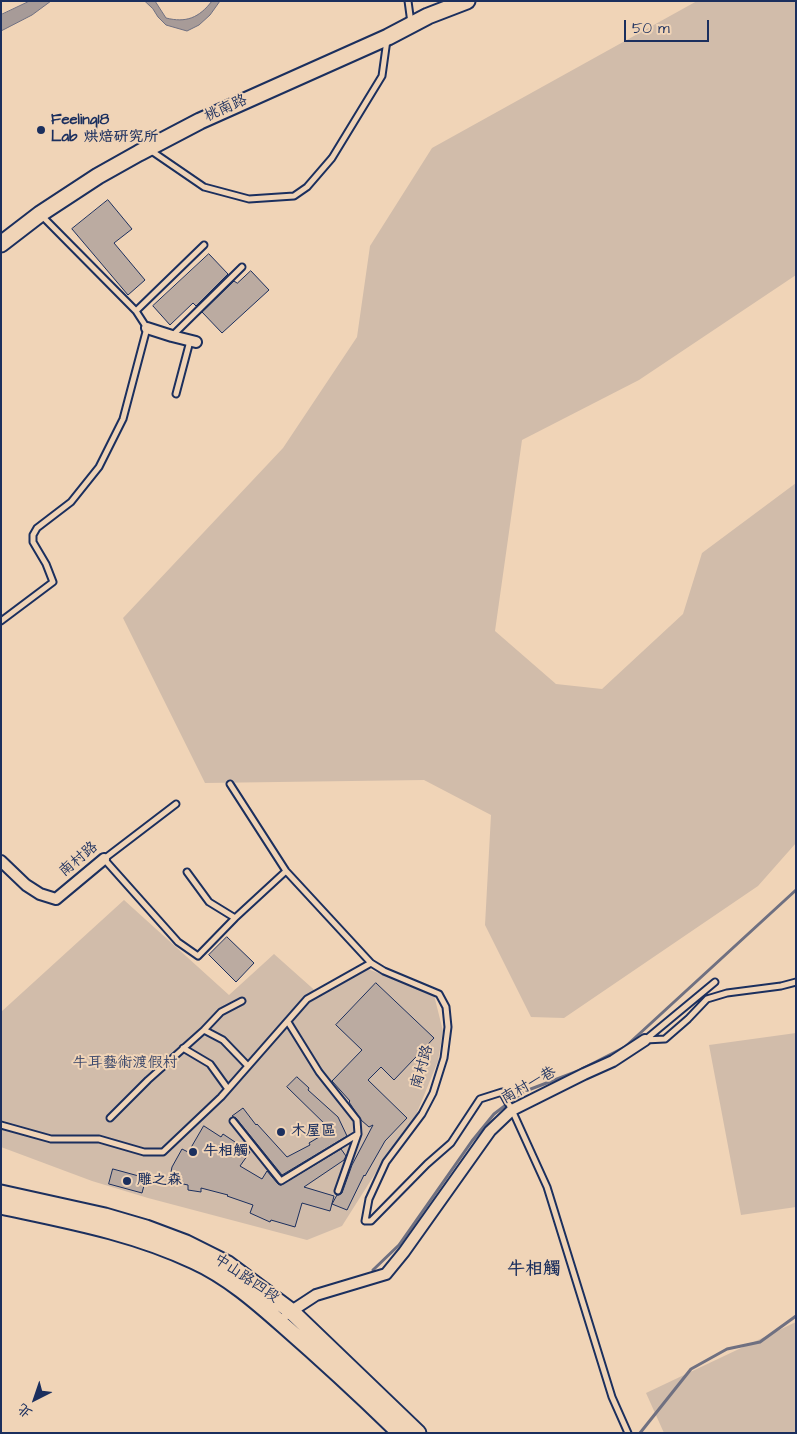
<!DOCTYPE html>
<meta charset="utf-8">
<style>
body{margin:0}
#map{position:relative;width:797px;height:1434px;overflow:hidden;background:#f0d4b7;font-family:"Architects Daughter","LXGW WenKai TC",sans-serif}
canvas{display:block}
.frame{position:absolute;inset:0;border:2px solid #1b2f5e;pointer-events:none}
.north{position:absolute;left:10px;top:1374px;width:50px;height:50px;-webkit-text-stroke:4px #f0d4b7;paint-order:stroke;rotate:221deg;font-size:14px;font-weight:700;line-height:20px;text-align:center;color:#1b2f5e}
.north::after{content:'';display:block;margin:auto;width:18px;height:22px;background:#1b2f5e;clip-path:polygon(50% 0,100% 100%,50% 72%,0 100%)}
.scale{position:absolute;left:624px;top:20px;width:85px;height:22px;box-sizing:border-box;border:2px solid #1b2f5e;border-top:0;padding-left:6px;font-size:15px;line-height:18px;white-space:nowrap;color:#1b2f5e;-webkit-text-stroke:4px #f0d4b7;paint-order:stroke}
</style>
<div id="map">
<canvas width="797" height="1434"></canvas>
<div class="frame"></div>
<div class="north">北</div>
<div class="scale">50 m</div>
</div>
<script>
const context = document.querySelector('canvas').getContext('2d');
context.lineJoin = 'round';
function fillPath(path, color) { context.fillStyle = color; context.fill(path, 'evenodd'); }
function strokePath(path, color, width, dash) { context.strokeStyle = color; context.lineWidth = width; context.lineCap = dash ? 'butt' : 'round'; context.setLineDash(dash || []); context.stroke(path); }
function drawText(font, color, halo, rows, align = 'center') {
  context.font = font + ' "Architects Daughter","LXGW WenKai TC",sans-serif'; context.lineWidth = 4; context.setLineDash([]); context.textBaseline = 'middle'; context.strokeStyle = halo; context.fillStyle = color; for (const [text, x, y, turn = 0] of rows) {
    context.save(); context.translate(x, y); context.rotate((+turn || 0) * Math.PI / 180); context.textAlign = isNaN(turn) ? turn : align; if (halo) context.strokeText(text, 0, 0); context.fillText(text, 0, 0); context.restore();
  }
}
const green = new Path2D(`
 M697,1H796V275L639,380L522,440L495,631L556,684L602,689L683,614L702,553L796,483V843L758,886L564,1018L531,1017L485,925L491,815L424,780L205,783L123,618L283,448L357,337L370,246L432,148Z
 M124,900L229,995L274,954L320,995L368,969L434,995L443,1031L438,1061L416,1115L390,1150L342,1226L307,1240L148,1198L92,1181L1,1147V1012Z
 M796,1033V1207L741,1215L709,1045Z
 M796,1322V1433H664L646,1393Z`);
const water = new Path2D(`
 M30,1H51L32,15L1,31V15Z
 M145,1H155L166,18C186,23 199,18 212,1H220L210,15L199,25L187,31L166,25L158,17L153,9Z`);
const stream = new Path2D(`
 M373,1270L399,1245L472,1141L494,1114L523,1092L578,1071L625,1047L796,890
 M640,1433L691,1369L727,1349L760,1342L796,1316`);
const building = new Path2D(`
 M108,200L132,229L114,243L145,280L128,295L72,229Z
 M209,254L228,274L196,306L193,303L170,325L153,306Z
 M251,271L269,290L222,333L202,312L234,281L237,283Z
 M227,937L254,963L236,982L209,955Z
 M376,983L434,1038L394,1080L381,1067L368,1080L407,1118L385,1141L365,1176L364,1175L347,1210L332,1204L337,1195H339L342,1193L352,1165L373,1125L369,1127L361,1120L349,1102L350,1101L332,1081L362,1050L336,1025Z
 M297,1077L309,1088L308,1090L338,1117L347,1136L282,1175L236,1118L232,1116L243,1108L256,1125L257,1124L287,1157L310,1145L309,1143L331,1130L287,1087Z
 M204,1126L221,1137L223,1134L250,1152L240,1166L262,1179L267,1171L278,1184L281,1185L341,1149L346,1156L344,1160L304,1187L334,1196L330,1211L302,1203L295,1227L271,1220L270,1222L250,1213L253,1205L227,1196L228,1195L201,1188V1192L188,1190V1185L169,1181L172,1167L182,1149L188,1152Z
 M113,1169L146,1178L142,1193L109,1184Z`);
const service = new Path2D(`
 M408,1L411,23
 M150,150L204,187L249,199L294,196L307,187L332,158L382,76L387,40
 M136,311L204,245
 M172,336L242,267
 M176,394L190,341
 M1,621L53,582L46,564L33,542V535L37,528L71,502L99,467L123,419L147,328L136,311L42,216
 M230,784L286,871L371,963L384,971L439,994L446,1007L448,1027L444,1058L433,1093L422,1114L386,1162L369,1199L365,1221H371L427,1164L451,1143L480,1099L502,1092L512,1110L547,1187L612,1397L628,1433
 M176,804L104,859L178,942L198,956L235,918L286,871
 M187,872L209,902L235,918
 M288,1022L319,1072L357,1120L358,1134L338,1191
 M204,1030L223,1040L248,1066
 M645,1040L665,1039L688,1019L707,999L727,993L781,986L796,982
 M645,1040L715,982
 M183,1048L210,1064L228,1089
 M110,1118L148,1080L204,1030L221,1012L242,1001
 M233,1121L281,1181L358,1134
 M1,1125L51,1139H99L144,1152H163L221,1097L307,999L371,963`);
const minor = new Path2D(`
 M147,328L172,336L196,342
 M1,861L26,885L40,894L56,899L104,859
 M287,1314L316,1295L386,1274L404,1252L490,1131L512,1110L584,1074L613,1061L645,1040`);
const primary = new Path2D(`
 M1,244L40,214L98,176L139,153L200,121L388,37L428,16L467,1
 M1,1193L105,1216L146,1228L186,1243L228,1264L291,1311L418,1433
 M1,1206C66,1220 133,1232 194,1261C227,1276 256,1301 283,1325C323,1360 362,1396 400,1433`);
const markers = [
 [41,130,5,"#1b2f5e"],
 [281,1132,5,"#1b2f5e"],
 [193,1152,5,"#1b2f5e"],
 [127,1181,5,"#1b2f5e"]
];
const streetNames = [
 ["桃南路",226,109,-24],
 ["南村路",79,860,-40],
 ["南村路",423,1067,-74],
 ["南村一巷",529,1086,-29],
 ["中山路四段",246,1279,34]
];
const poiNames = [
 ["Feeling18",51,121],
 ["Lab 烘焙研究所",51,138],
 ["木屋區",291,1132],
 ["牛相觸",203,1152],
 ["雕之森",137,1181]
];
const parkNames = [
 ["牛耳藝術渡假村",125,1064]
];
const quarterNames = [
 ["牛相觸",534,1270]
];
fillPath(green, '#d1bcaa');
fillPath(water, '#a79b98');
strokePath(water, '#6f7081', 1);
strokePath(stream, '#6f7081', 3);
fillPath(building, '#bbaba1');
strokePath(building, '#1b2f5e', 1);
strokePath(service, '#1b2f5e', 9);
strokePath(minor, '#1b2f5e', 14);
strokePath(primary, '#1b2f5e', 19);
strokePath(service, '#f0d4b7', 5);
strokePath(minor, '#f0d4b7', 10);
strokePath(primary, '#f0d4b7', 15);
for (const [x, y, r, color] of markers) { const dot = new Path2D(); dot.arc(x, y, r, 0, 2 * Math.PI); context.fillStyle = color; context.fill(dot); strokePath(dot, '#f0d4b7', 2); }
drawText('15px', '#1b2f5e', '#f0d4b7', streetNames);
drawText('bold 15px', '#1b2f5e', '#f0d4b7', poiNames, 'left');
drawText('15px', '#364469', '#f0d4b7', parkNames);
drawText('bold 18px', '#1b2f5e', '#f0d4b7', quarterNames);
</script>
